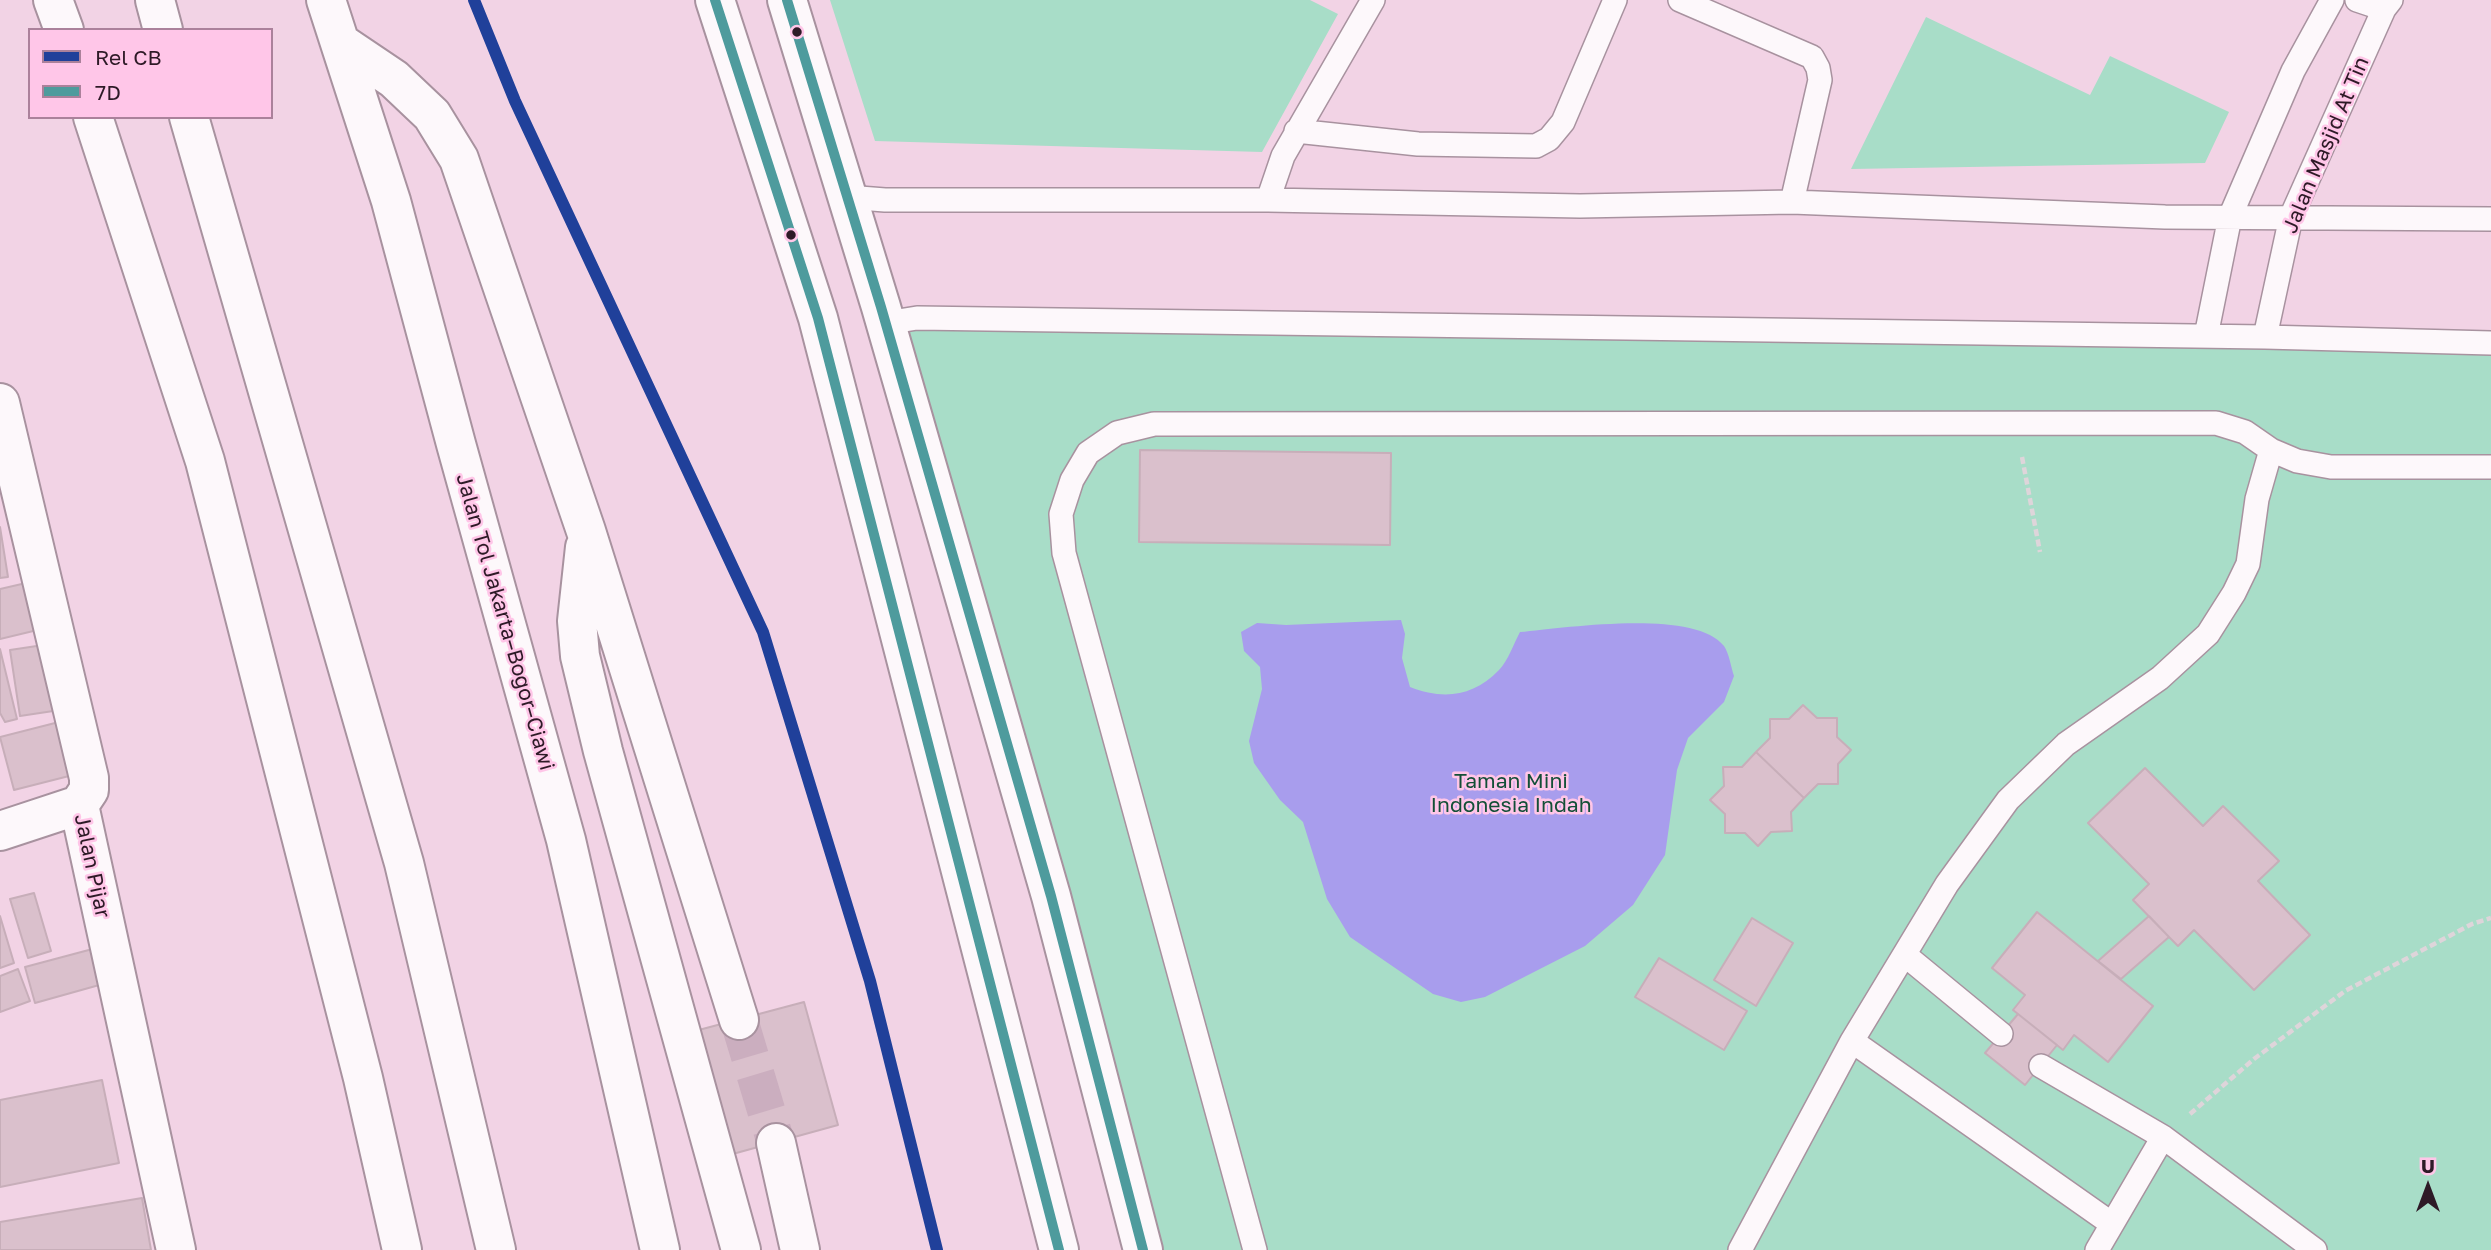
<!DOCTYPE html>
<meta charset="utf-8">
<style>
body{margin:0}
#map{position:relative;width:2491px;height:1250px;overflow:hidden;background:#f2d3e5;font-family:"Golos Text",sans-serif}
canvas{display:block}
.legend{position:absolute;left:28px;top:28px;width:245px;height:91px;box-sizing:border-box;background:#ffc6e8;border:2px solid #ab819b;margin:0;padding:9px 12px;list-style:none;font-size:21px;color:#2e1a27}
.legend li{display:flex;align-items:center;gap:14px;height:35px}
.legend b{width:35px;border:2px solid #ab819b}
.north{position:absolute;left:2393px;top:1152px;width:70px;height:70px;-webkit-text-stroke:5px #ffc6e8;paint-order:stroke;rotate:0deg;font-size:19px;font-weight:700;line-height:28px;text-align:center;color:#2e1a27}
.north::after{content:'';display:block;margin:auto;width:24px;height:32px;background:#2e1a27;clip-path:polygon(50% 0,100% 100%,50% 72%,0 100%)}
</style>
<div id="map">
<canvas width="2491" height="1250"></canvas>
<ul class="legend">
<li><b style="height:9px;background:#20409a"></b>Rel CB</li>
<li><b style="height:9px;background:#4e9b9d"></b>7D</li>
</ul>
<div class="north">U</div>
</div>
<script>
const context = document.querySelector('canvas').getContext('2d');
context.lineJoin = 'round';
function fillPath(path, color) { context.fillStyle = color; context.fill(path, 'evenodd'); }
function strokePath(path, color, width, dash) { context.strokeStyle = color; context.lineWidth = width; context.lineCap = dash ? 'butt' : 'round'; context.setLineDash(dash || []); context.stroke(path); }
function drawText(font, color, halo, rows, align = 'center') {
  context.font = font + ' "Golos Text",sans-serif'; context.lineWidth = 5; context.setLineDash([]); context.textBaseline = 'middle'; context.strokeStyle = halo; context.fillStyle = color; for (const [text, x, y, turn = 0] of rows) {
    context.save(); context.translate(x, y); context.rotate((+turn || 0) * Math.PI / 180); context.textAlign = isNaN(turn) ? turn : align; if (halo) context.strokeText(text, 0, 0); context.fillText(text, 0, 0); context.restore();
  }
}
const green = new Path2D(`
 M830,0H1310L1338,14L1262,152L875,141Z
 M1926,17L2090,95L2110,56L2229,112L2205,163L1851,169Z
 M902,329L2491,348V1250H1155Z`);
const water = new Path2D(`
 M1401,620L1405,634L1402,658L1410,687C1443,700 1473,697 1499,670C1508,661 1514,643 1520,632C1564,628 1695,608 1724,646C1729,653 1731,667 1734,676L1724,702L1688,738L1677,770L1665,855L1633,905L1585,946L1485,997L1461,1002L1433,994L1350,937L1327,899L1303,822L1280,800L1254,763L1249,741L1262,689L1260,667L1244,651L1241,632L1257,623L1286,625Z`);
const building = new Path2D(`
 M1140,450L1391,453L1390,545L1139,542Z
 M0,527L8,577L0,578Z
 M39,580L50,627L0,639V589Z
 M50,644L60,710L20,716L10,650Z
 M0,649L17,719L5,722L0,713Z
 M1803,705L1817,718H1837V737L1851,750L1838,764V784H1818L1804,798L1756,752L1770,738V719H1789Z
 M59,722L73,775L14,790L0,737Z
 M1756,752L1804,798L1791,812L1792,831L1771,832L1758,846L1745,833H1725V814L1710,800L1724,786L1723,767H1742Z
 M2145,768L2203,826L2223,806L2279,861L2258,881L2310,935L2254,990L2194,930L2178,946L2169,937L2133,900L2149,884L2088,823Z
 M34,893L51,951L28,958L10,899Z
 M2037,912L2153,1006L2108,1062L2074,1035L2063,1050L2013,1010L2025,995L1992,968Z
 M0,916L14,963L0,968Z
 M2149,916L2169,937L2121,979L2098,961Z
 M1752,918L1793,943L1756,1006L1714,980Z
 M100,947L110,982L35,1003L25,967Z
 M1659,958L1747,1011L1724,1050L1635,997Z
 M18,969L30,1001L0,1012V976Z
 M804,1002L838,1125L729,1155L695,1031Z
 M2018,1014L2057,1045L2025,1085L1985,1053Z
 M102,1080L119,1163L0,1187V1100Z
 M142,1198L151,1250H0V1222Z`);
const motorwayTunnel = new Path2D(`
 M739,1020L776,1143`);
const path = new Path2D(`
 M2022,457L2040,552
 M2190,1114L2254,1059L2345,991L2472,924L2491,918`);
const service = new Path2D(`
 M1680,0L1812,57L1818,68L1820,80L1792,202
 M2357,0L2384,9
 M1296,131L1418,144L1536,146L1549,139L1563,122L1615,0
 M847,197L885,200H1268L1580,206L1792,202L2165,217L2491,219
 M1268,200L1283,156L1373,0
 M886,323L917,318L2265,337L2491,343
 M2206,336L2230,217L2293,71L2332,0
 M2265,337L2291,217L2384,9L2391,0
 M1905,955L2001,1034
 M1852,1041L2112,1224
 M2041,1066L2163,1137L2315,1250
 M1255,1250L1064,553L1061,514L1072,480L1088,453L1117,433L1154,424L2216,423L2245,432L2271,450L2297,461L2331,467H2491
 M1740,1250L1852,1041L1947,884L2008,800L2066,744L2160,678L2208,634L2234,593L2248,564L2257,499L2271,450
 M2097,1250L2163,1137`);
const minor = new Path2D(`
 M0,403L89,778V790L79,805L176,1250
 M0,831L79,805`);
const primary = new Path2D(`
 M715,0L818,318L1059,1250
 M787,0L881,307L1051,896L1143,1250`);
const motorway = new Path2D(`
 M53,0L64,30
 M155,0L163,30
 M326,0L391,201L456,444L566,840L660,1250
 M342,44L394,79L432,115L459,159L586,531L739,1020
 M93,117L205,461L363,1078L402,1250
 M189,117L404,863L496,1250
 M585,547L577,621L580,656L603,751L741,1250
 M776,1143L800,1250`);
const bus1 = new Path2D(`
 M715,0L818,318L1059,1250
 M787,0L881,307L1051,896L1143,1250`);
const rail1 = new Path2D(`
 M474,0L515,101L763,632L870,981L937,1250`);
const markers = [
 [797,32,6,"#2e1a27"],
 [791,235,6,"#2e1a27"]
];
const streetNames = [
 ["Jalan Masjid At Tin",2326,145,-67],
 ["Jalan Tol Jakarta–Bogor–Ciawi",505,622,74],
 ["Jalan Pijar",92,866,78]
];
const parkNames = [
 ["Taman Mini",1511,781],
 ["Indonesia Indah",1511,805]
];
fillPath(green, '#a8ddc8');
fillPath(water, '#a89ded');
fillPath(building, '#dac0cc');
strokePath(building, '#c7aeb9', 2);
strokePath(motorwayTunnel, '#cbaebf', 38, [38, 19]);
strokePath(service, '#a8929f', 26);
strokePath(minor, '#a8929f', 42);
strokePath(primary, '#a8929f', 42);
strokePath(motorway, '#a8929f', 42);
strokePath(path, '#ded5da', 4.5, [7, 3.5]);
strokePath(service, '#fdf8fb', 23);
strokePath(minor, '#fdf8fb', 38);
strokePath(primary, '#fdf8fb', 38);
strokePath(motorway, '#fdf8fb', 38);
strokePath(bus1, '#4e9b9d', 10);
strokePath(rail1, '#20409a', 12);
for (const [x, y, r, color] of markers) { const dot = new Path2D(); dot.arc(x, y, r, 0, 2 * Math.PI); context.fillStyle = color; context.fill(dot); strokePath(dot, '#ffc6e8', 2.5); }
drawText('21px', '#2e1a27', '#ffc6e8', streetNames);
drawText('21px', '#134f37', '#ffc6e8', parkNames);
</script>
